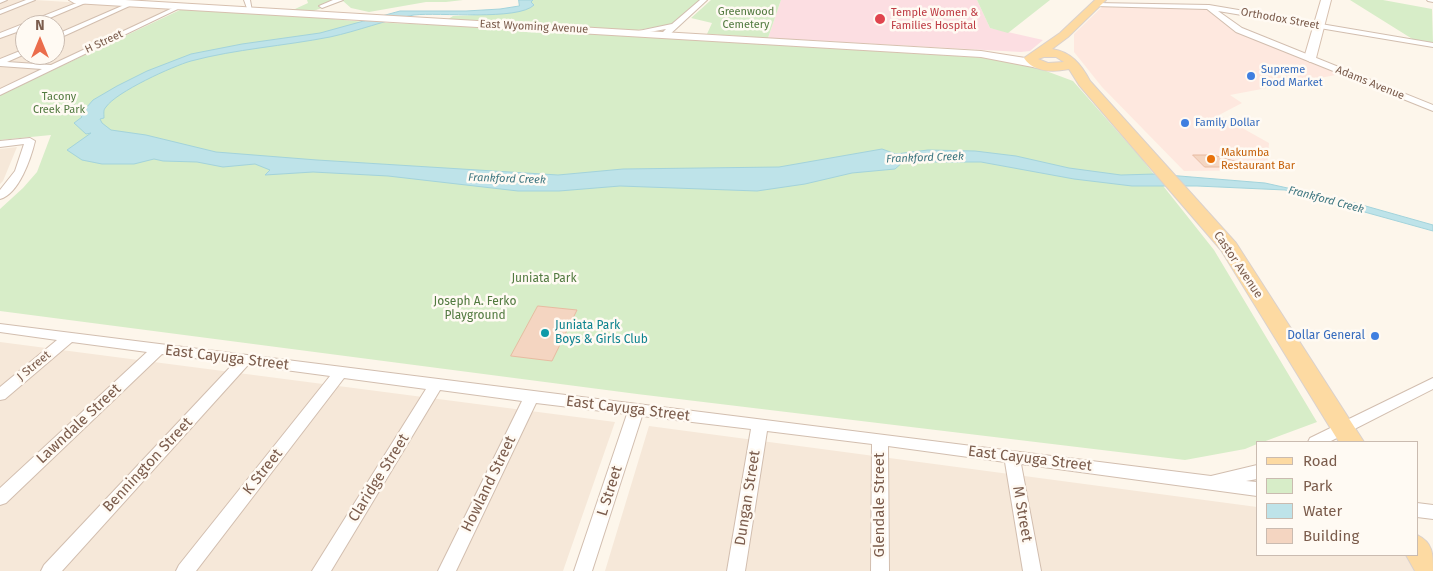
<!DOCTYPE html>
<style>
body{margin:0}
#map{position:relative;width:1433px;height:571px;overflow:hidden;background:#fdf6eb;font-family:"Fira Sans",sans-serif}
canvas{display:block}
.legend{position:absolute;left:1256px;top:441px;width:162px;height:115px;box-sizing:border-box;background:#fffaf3;border:1px solid #cabbb0;margin:0;padding:6px 9px;list-style:none;font-size:15px;color:#7b5c4c}
.legend li{display:flex;align-items:center;gap:10px;height:25px}
.legend b{width:25px;border:1px solid #cabbb0}
.north{position:absolute;left:15px;top:15px;width:50px;height:50px;box-sizing:border-box;background:#fffaf3;border:1px solid #cabbb0;border-radius:50%;rotate:0deg;font-size:14px;font-weight:700;line-height:20px;text-align:center;color:#7b5c4c}
.north::after{content:'';display:block;margin:auto;width:18px;height:22px;background:#eb6d4c;clip-path:polygon(50% 0,100% 100%,50% 72%,0 100%)}
</style>
<div id="map">
<canvas width="1433" height="571"></canvas>
<ul class="legend">
<li><b style="height:6px;background:#fddaa2"></b>Road</li>
<li><b style="height:14px;background:#d7edc8"></b>Park</li>
<li><b style="height:14px;background:#bee3e9"></b>Water</li>
<li><b style="height:14px;background:#f4d5c1"></b>Building</li>
</ul>
<div class="north">N</div>
</div>
<script>
const context = document.querySelector('canvas').getContext('2d');
context.lineJoin = 'round';
function fillPath(path, color) { context.fillStyle = color; context.fill(path, 'evenodd'); }
function strokePath(path, color, width, dash) { context.strokeStyle = color; context.lineWidth = width; context.lineCap = dash ? 'butt' : 'round'; context.setLineDash(dash || []); context.stroke(path); }
function drawText(font, color, halo, rows, align = 'center') {
  context.font = font + ' "Fira Sans",sans-serif'; context.lineWidth = 5; context.setLineDash([]); context.textBaseline = 'middle'; context.strokeStyle = halo; context.fillStyle = color; for (const [text, x, y, turn = 0] of rows) {
    context.save(); context.translate(x, y); context.rotate((+turn || 0) * Math.PI / 180); context.textAlign = isNaN(turn) ? turn : align; if (halo) context.strokeText(text, 0, 0); context.fillText(text, 0, 0); context.restore();
  }
}
const residential = new Path2D(`
 M0,0H34L173,8L0,89ZM25,25H55V55H25Z
 M17,147L3,181L0,184V149Z
 M0,342L615,422L563,571H0Z
 M649,426L1257,507V555H1406L1416,571H605Z`);
const commercial = new Path2D(`
 M1102,7L1206,8L1237,31L1341,74L1230,95L1242,103L1219,115L1269,143L1267,170L1184,171L1102,87L1074,52V34Z`);
const medical = new Path2D(`
 M781,0H977L990,28L1043,40L1030,51L1021,52L768,38Z`);
const green = new Path2D(`
 M307,0H463L446,2H426L369,12L351,8L343,1L298,16L366,22L439,25L453,16L477,15L525,6L528,0H702L671,25L630,31L626,36L990,58L1038,68L1073,81L1141,158L1214,250L1317,422L1263,442H1257V444L1245,449L1185,460L637,394L0,311V209L23,188L37,172L51,135L0,140V95L182,9L282,15L308,3Z
 M711,0H781L768,38L707,34L712,23L691,18Z
 M977,0H1050L1008,33L990,28Z
 M1350,0H1383L1432,9L1433,43L1414,40Z`);
const water = new Path2D(`
 M519,0H533L531,2L534,5C518,21 438,12 414,15C385,20 358,31 330,37C284,46 236,49 191,61C173,66 116,92 106,107C103,110 104,113 104,118L100,119L102,123L111,130L146,135L216,152L317,160L558,175L623,169L779,167L882,149L896,154L928,150L975,151L1016,156L1069,168L1121,175L1155,174L1265,183L1355,203L1433,225V231L1285,190L1197,186H1132L1074,179L981,162H903L895,169L852,173L805,184L757,191L620,186L559,191H518L388,176L313,172L265,175L270,170L255,164L223,167L197,162L163,161L154,159L134,164H102L82,160L67,150L91,133L86,134L74,123L82,117L80,115L93,100L117,86L147,71L191,54L242,44L320,33L400,11H466L500,9L519,6Z`);
const building = new Path2D(`
 M1193,155H1213L1245,164L1244,167H1205Z
 M538,306L577,310L552,361L511,356Z`);
const street = new Path2D(`
 M0,0H7L0,3Z
 M26,0H35L0,14V10Z
 M84,0L90,1L33,25H25V29L0,38V33Z
 M244,0H250L252,11H248Z
 M333,0H343L322,8L319,6Z
 M700,0H707L667,37L660,35L666,29L633,35L629,33L672,24Z
 M1427,0H1433V2L1428,1Z
 M131,2L136,3L55,40V35Z
 M1096,3L1209,5L1433,43V47L1218,11L1242,28L1433,105V111L1236,32L1207,9L1094,6L1093,5Z
 M179,5L184,6L0,95V89L42,69L0,66V59L25,49V54L7,62L51,65Z
 M30,138L35,141C31,158 19,194 0,199V190L15,171L24,144L0,147V141Z
 M0,324L1211,476L1257,465V479L1246,481L1257,482V496L1021,464L1041,571H1023L1005,462L888,446L889,571H871L872,444L767,431L745,571H727L751,429L642,416L592,571H574L627,414L536,403L456,571H438L522,401L440,390L331,571H312L426,389L344,378L196,571H176L179,565L330,376L248,365L62,571H41L44,565L234,363L162,354L6,503L0,505V488L147,352L72,342L5,399L0,400V387L57,340L0,332Z
 M1433,378V389L1329,442H1308L1310,438Z
 M1417,503L1433,505V519L1417,517Z`);
const secondary = new Path2D(`
 M69,0H125L981,51L1038,60L1044,64L1038,68L981,57L74,3Z
 M1321,0H1331L1316,58L1310,62L1304,58Z`);
const primary = new Path2D(`
 M1095,0H1106L1068,37L1052,49C1071,52 1081,64 1090,81L1236,243L1364,442H1339L1221,250L1079,85L1069,69C1053,72 1034,73 1024,58L1060,33ZM1044,57H1056L1064,62L1048,63L1038,59Z
 M1417,535C1433,543 1433,553 1433,571H1415L1406,555H1417Z`);
const markers = [
 [880,19,6,"#e0444e"],
 [1251,76,5,"#3f7fe0"],
 [1185,123,5,"#3f7fe0"],
 [1211,159,5,"#e8710a"],
 [545,333,5,"#0f9aa8"],
 [1375,336,5,"#3f7fe0"]
];
const farParknames = [
 ["Greenwood",746,12],
 ["Cemetery",746,25],
 ["Tacony",59,97],
 ["Creek Park",59,110]
];
const farHealthnames = [
 ["Temple Women &",891,13],
 ["Families Hospital",891,26]
];
const farStreetnames = [
 ["Orthodox Street",1280,19,10],
 ["East Wyoming Avenue",534,27,3],
 ["H Street",104,42,-25],
 ["Adams Avenue",1370,83,22]
];
const farShopnames = [
 ["Supreme",1261,70],
 ["Food Market",1261,83],
 ["Family Dollar",1195,123]
];
const farFoodnames = [
 ["Makumba",1221,153],
 ["Restaurant Bar",1221,166]
];
const farWaternames = [
 ["Frankford Creek",925,158,-2],
 ["Frankford Creek",507,179,2],
 ["Frankford Creek",1326,200,15]
];
const streetNames = [
 ["Castor Avenue",1238,265,56],
 ["J Street",34,366,-40]
];
const parkNames = [
 ["Juniata Park",544,279],
 ["Joseph A. Ferko",475,302],
 ["Playground",475,316]
];
const cultureNames = [
 ["Juniata Park",555,326],
 ["Boys & Girls Club",555,340]
];
const shopNames = [
 ["Dollar General",1365,336]
];
const nearStreetnames = [
 ["East Cayuga Street",227,358,7],
 ["East Cayuga Street",628,409,7],
 ["Lawndale Street",79,424,-43],
 ["East Cayuga Street",1030,459,7],
 ["Bennington Street",148,465,-47],
 ["K Street",263,472,-52],
 ["Claridge Street",379,478,-58],
 ["Howland Street",489,484,-64],
 ["L Street",610,491,-72],
 ["Dungan Street",748,498,-81],
 ["Glendale Street",880,505,-90],
 ["M Street",1022,514,80]
];
fillPath(residential, '#f6e8d9');
fillPath(commercial, '#fee8df');
fillPath(medical, '#fcdee2');
fillPath(green, '#d7edc8');
fillPath(water, '#bee3e9');
strokePath(water, '#a3d3db', 1);
fillPath(building, '#f4d5c1');
strokePath(building, '#e8bba1', 1);
strokePath(street, '#d2beaf', 2);
strokePath(secondary, '#d7c0af', 2);
strokePath(primary, '#dad1cd', 2);
fillPath(street, '#fff');
fillPath(secondary, '#fff');
fillPath(primary, '#fddaa2');
for (const [x, y, r, color] of markers) { const dot = new Path2D(); dot.arc(x, y, r, 0, 2 * Math.PI); context.fillStyle = color; context.fill(dot); strokePath(dot, '#fffaf3', 2); }
drawText('11px', '#527a40', '#fffaf3', farParknames);
drawText('11px', '#be3a42', '#fffaf3', farHealthnames, 'left');
drawText('11px', '#7b5c4c', '#fffaf3', farStreetnames);
drawText('11px', '#366cbe', '#fffaf3', farShopnames, 'left');
drawText('11px', '#c56008', '#fffaf3', farFoodnames, 'left');
drawText('italic 11px', '#3e7680', '#fffaf3', farWaternames);
drawText('12px', '#7b5c4c', '#fffaf3', streetNames);
drawText('12px', '#527a40', '#fffaf3', parkNames);
drawText('12px', '#0d838f', '#fffaf3', cultureNames, 'left');
drawText('12px', '#366cbe', '#fffaf3', shopNames, 'right');
drawText('15px', '#7b5c4c', '#fffaf3', nearStreetnames);
</script>
